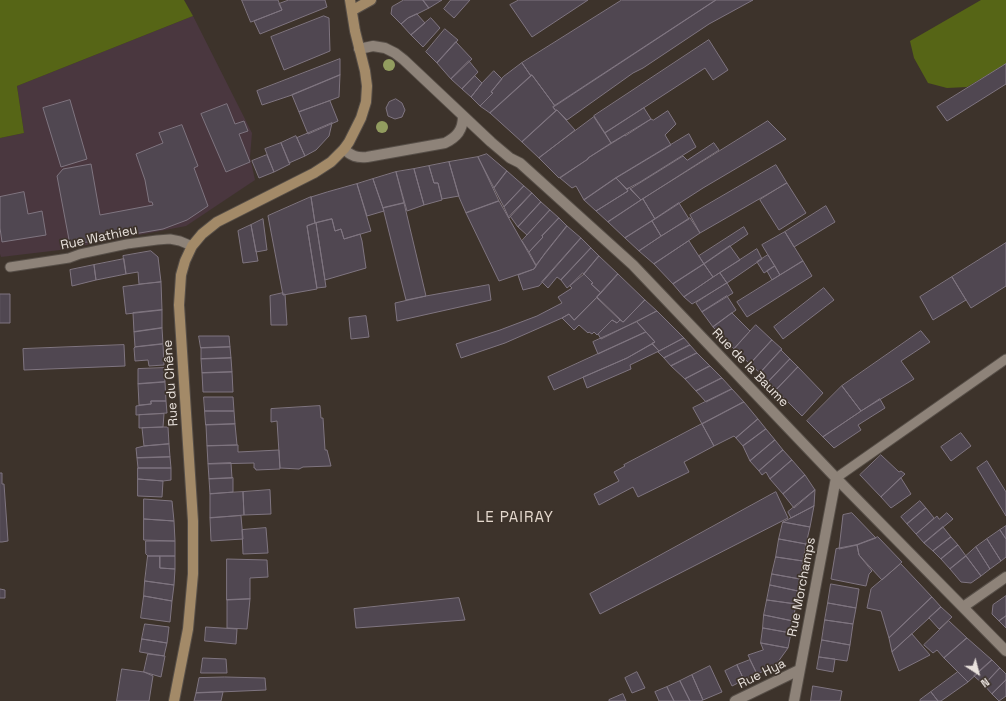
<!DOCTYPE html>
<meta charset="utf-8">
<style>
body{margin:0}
#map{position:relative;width:1006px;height:701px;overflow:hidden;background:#3d332b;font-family:"Space Grotesk",sans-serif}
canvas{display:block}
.north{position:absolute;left:958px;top:653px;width:40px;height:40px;-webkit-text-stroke:3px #3d332b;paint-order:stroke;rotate:144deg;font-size:11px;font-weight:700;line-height:16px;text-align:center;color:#e9e2dd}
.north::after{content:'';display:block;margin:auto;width:14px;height:18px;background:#e9e2dd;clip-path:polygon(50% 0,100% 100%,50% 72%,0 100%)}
</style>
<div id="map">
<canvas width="1006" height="701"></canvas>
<div class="north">N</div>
</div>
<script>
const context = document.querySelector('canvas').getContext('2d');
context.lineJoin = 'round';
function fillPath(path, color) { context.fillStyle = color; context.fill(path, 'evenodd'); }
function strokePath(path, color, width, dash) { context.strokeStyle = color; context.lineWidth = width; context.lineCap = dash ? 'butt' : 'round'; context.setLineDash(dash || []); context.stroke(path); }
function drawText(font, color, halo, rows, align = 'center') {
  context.font = font + ' "Space Grotesk",sans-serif'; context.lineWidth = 3.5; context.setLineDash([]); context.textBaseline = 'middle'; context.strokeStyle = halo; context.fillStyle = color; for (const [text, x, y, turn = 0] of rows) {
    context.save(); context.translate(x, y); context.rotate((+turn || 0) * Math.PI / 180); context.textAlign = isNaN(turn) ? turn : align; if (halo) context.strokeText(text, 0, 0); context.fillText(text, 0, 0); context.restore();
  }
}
const education = new Path2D(`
 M193,16L252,133L250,157L255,180L186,226L60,250L1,257L0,254V138L24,133L17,86Z`);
const forest = new Path2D(`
 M0,0H184L193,16L17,86L24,133L0,138Z
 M981,0H1006V64L967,87L947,88L928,83L914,58L910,41Z`);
const building = new Path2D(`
 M242,0H278L282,10L251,22Z
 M289,0H325L327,7L260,34L254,21L282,10L279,4Z
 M404,0H423L429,8L417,14L408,18L401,24L391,14L392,7Z
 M423,0H442L429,8Z
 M451,0H470L454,18L444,9Z
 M519,0H588L532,37L510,5Z
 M622,0H716L555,106L532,75L531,76L522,63Z
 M716,0H753L709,24L643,68L633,73L567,120L557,110L556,111L553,107Z
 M417,14L425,23L411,35L401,24L408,18Z
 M324,16L329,18L330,51L284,70L271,37Z
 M431,18L440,28L423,47L411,35Z
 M445,29L458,40L437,63L426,52Z
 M709,40L728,70L713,80L705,68L605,133L594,116Z
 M456,42L472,59L451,79L437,63Z
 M340,59V75L292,95L262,105L257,91Z
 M469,61L478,72L462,89L451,79Z
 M522,63L531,76L490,113L480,106L493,93L491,92L503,77Z
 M1006,64V84L947,121L937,107Z
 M494,71L502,79L491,92L493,93L480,106L471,97L482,83Z
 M340,75L339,97L299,112L292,95Z
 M532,75L555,106L553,107L556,111L522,142L490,113Z
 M475,76L482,83L471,97L462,89Z
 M396,99L402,103L405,110L402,117L395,119L388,116L386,108L389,102Z
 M70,100L87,159L61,167L43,108Z
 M330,101L338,121L308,134L299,112Z
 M227,104L235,124L244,121L248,131L239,134L250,162L226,172L201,114Z
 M644,108L651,119L611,143L605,133Z
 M557,110L575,130L539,158L522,142Z
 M668,111L676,124L665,135L671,145L616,178L584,200L576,186L572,188L560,178L588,159V158L625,135V136L651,119L653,120Z
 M594,117L611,143L588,158V159L559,178L539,158Z
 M768,121L786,139L703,188L655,219L643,199Z
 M332,123L329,136L316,150L305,156L297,138Z
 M182,125L198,166L194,168L208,206L187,220L163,229L70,245L57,176L63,169L91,164L100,215L153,205L152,202H149L145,180L136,154L163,143L159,133Z
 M689,134L696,147L640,182L627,189L616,178Z
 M296,136L305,156L289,163L281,143Z
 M281,143L290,164L274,172L265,149Z
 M714,143L719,150L641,200L630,189L683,156L687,160Z
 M487,154L507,171L494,188L478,157Z
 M267,155L274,172L259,178L252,161Z
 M478,157L499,201L466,213L459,197L449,162Z
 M449,162L459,196L442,199L438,183H434L429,166Z
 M776,165L787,183L700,233L690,215Z
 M429,166L434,183H438L442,200L424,205L414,169Z
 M414,169L424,205L407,211L396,172Z
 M507,171L524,186L504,207L494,188Z
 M396,172L404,203L383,208L373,179Z
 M616,178L628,191L596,211L584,200Z
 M373,179L384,211L367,216L357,184Z
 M787,183L806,213L779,230L760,200Z
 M357,184L371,231L344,239L341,229L335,231L332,219L315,223L311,197L327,192Z
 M524,186L532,193L509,218L504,207Z
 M630,188L641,200L608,222L596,211L628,191L627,189Z
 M24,192L28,214L42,211L46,235L2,242L0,228V197Z
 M532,193L541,202L518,227L510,216Z
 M311,197L315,223L307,226L317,289L283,295L268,216Z
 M643,199L655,219L625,238L608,222Z
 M499,201L536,266L534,269L499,281L466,213Z
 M541,202L550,210L527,235L518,227Z
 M404,203L426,296L406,300L383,208Z
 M679,203L689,219L661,236L652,221Z
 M826,206L835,222L794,247L785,232Z
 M550,210L559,218L542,236L543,237L529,252L522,241Z
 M559,218L567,226L536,265L529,252L543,237L542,236Z
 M690,218L700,233L654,264L639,251Z
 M263,219L267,250L256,252L251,225Z
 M332,219L335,231L341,229L344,239L360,234L362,241L366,268L325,280L316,223Z
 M652,221L661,236L639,251L625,238Z
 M316,223L326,287L317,288L307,226Z
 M251,225L258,261L243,263L238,231Z
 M567,226L581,238L539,286L523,290L518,275L534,269L545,253Z
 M744,227L748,234L704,264L699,256Z
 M785,232L803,261L780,275L762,245Z
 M581,238L591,248L561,280L557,277L548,288L542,282Z
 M689,241L704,264L673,284L654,264Z
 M1006,243V286L971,308L952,277Z
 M730,246L740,260L713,277L704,264Z
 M591,248L599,256L584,274L567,288L561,280Z
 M757,249L762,259L727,283L720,273Z
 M151,251L158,257L161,282L139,284L138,272L126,274L123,256Z
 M768,255L775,266L764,273L757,262Z
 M599,256L618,274L601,293L591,284L593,283L584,274Z
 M124,259L126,274L96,280L94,265Z
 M803,261L812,276L747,317L737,302Z
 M704,264L713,277L684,297L673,284Z
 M94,265L96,280L72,286L70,270Z
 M775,266L780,275L772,280L767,271Z
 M583,273L593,283L591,284L601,293L574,320L569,314L562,318L505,343L461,358L456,344L500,330L537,316L562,303L558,297L572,288L570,286Z
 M720,273L727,283L692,304L684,297Z
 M618,274L645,300L623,322L597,297Z
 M952,277L966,300L933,320L920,297Z
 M161,282L162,310L126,314L123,287Z
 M727,283L733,293L702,312L696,303Z
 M489,285L491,300L397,321L395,303L426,296Z
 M824,288L834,300L783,339L774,327Z
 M283,293V295L285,294L287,325H271L270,296Z
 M0,294H10V323H0Z
 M727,296L736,310L713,327L702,312Z
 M597,298L620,320L617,323L612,320L597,335L594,332L592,334L589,332L588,333L579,325L574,330L562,318L569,314L574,320Z
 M645,300L657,311L601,339L598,334L612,320L617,323L620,320L623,322Z
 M162,310V328L134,332L133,313Z
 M657,311L684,338L659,351L652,343L655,342L637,322Z
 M732,313L750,331L734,349L713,327Z
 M366,316L369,337L351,339L349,318Z
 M637,322L646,332L598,354L593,342Z
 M756,325L772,340L750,364L734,349Z
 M162,328L163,344L135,347L134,332Z
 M921,331L930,342L901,361L914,379L861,411L842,386Z
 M646,332L655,342L652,344L627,358L554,390L548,377Z
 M199,336H229L230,347L201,348Z
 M684,338L690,345L664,358L658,352Z
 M772,340L782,349L760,373L750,364Z
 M163,344L164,365L149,366L148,360L135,361L134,348L135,347Z
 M652,344L659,351L630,365L631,369L587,388L583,377L627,358Z
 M124,345L125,366L24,370L23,349Z
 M690,345L697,353L671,366L664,358Z
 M230,347L231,358L201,359V348Z
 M781,350L790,359L768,382L760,373Z
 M697,353L710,366L685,379L671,366Z
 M231,358L232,372L202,373L201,359Z
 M790,359L798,367L776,390L768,382Z
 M710,366L722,378L696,391L685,379Z
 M798,367L823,393L802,416L776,390Z
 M164,368L165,382L138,384V369Z
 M232,372L233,392H203L202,373Z
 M722,378L732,389L706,402L696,391Z
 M165,382L166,401H151V404L139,405L138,384Z
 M842,386L861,411L823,437L807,421Z
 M732,389L744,402L702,424L693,408Z
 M204,397H233L234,411H205Z
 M880,399L885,408L858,425L861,430L834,448L823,437Z
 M151,401H166L167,413L136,415V406L151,404Z
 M744,402L758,419L736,438L734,436L714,446L702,424Z
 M320,406L321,418H323L325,450H327L331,466L303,467L299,469L280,468L277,421L271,422V409Z
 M205,411H234L235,424L206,425Z
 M164,414L163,427L139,428V415Z
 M758,419L766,429L743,446L736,438Z
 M235,424L237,445L207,446L206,425Z
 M702,424L714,446L684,462L689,472L638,497L633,487L599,505L594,494L619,481L614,472L625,466L624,465Z
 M163,427H168L169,444L144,446L142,428Z
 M766,429L775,440L750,461L743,446Z
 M961,433L971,446L951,461L941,447Z
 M775,440L783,450L759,471L750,461Z
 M169,444L170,457L137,458L136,448L144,446Z
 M237,445H238V452L279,450L280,469L256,470L255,468H254V463L208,464L207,446Z
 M783,450L792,460L770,479L766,472L762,475L759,471Z
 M881,455L899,472L901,471L905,474L881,497L860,475Z
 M170,457L171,468H138L137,458Z
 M792,460L805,475L783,494L770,479Z
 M987,461L1006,492V516L977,468Z
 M231,463L232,478L209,479L208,464Z
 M138,468H171V480L163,481L138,479Z
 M0,473H2V484H4L8,541L2,542H0Z
 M805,475L815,490L794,508L783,494Z
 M233,478V492L210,494L209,479Z
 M901,478L911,494L891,508L881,497Z
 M138,479L163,481L162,497L138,496Z
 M270,490L271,514L244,515L243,492Z
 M815,490L814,506L791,518L788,512Z
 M243,492L244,515L210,518V494Z
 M776,492L788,518L600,614L590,594Z
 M144,499L172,501L174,521L144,519Z
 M920,501L926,508L907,524L901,517Z
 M814,506L810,527L783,522L810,508Z
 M926,508L934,518L916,534L907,524Z
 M852,513L876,538L857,545L839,549L843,515Z
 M947,513L953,519L924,543L916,534L937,516L939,519Z
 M241,516L243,539L211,541L210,518Z
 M144,519L174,521L175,541L144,540Z
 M783,522L810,527L806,544L779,539Z
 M1006,526V539L1000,530Z
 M943,527L951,537L933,551L924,543Z
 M266,528L268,553L243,554L242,530Z
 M1000,530L1006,539V557L1001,561L987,539Z
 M878,537L902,562L882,580L859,555L857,545Z
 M951,537L958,545L941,559L933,551Z
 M779,539L806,544L803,561L776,557Z
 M987,539L1001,561L990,569L976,547Z
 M146,541H175V556H148L146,554Z
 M857,545L859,555L872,571L869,574L866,586L831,579L836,549Z
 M958,545L966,556L950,569L941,559Z
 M976,547L990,569L981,576L966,556Z
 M148,556H160V568L175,569L174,585L145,581Z
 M160,556H175V569L160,568Z
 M966,556L981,576L971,583L961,582L950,569Z
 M776,557L803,561L800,579L772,574Z
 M227,559L267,560L268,577L250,578V599L227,600Z
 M901,564L932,597L889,638L881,611L867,608L871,589Z
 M772,574L800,579L798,591L770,585Z
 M145,581L174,585L172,601L144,596Z
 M831,584L859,589L856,608L828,603Z
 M770,585L798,591L796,604L767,600Z
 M0,589L5,590V598H0Z
 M144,596L172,601L170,622L141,618Z
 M1006,596V616L999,621L992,614L993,605Z
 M932,597L941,607L892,652L889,638Z
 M459,598L465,620L356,628L354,609Z
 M250,599L247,629L227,628V600Z
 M767,600L796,604L793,621L764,615Z
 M828,603L856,608L853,624L825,620Z
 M941,607L952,617L939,629L929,618Z
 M764,615L793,621L791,633L763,628Z
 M1006,616V628L999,621Z
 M825,620L853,624L850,645L822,640Z
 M949,621L967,638L944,658L937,650L933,653L924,645Z
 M145,624L169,627L167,643L142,639Z
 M206,627L237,629L236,644L205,641Z
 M763,628L791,633L788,648L761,643Z
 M912,634L930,655L899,671L892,652Z
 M967,638L992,660L968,682L944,658Z
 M142,639L167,643L164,656L140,652Z
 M822,640L850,645L847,661L819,657Z
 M761,643L788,648L775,666L757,674L748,655L763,650Z
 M148,654L165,656L161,677L144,672Z
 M819,657L835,659L833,672L817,669Z
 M203,658L226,659L227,673H201Z
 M750,660L757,674L744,680L737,665Z
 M992,660L1000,668L984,685L974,676Z
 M737,665L744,680L732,686L725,671Z
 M710,666L722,692L703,700L692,675Z
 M1000,668L1006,674V680L992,694L984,685Z
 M122,669L144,672L153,676L149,701H117Z
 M637,672L645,688L632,693L625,678Z
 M958,672L968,682L941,701H938L931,692Z
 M692,675L703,700L701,701H690L680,681Z
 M225,677L265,678L266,690L196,693L199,678Z
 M1006,680V696L999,701L992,694Z
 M680,681L690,701H674L667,687Z
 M813,686L842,691L840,701H811Z
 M667,687L674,701H659L655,692Z
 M223,692L221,701H194L196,693Z
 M931,692L938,701H920V700Z
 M623,694L626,701H609V700Z`);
const lane = new Path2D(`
 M10,267L69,258L80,254L127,244L157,240L170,239L180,241L192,246
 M836,478L1006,359`);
const street = new Path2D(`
 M359,49L373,46L385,48L395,53L404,60L491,142L510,158L520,163L633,265L836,478L1006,651
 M344,149C351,156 357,158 367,157L445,143C457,137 463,130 463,116
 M963,607L1006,577
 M735,701L799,670
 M794,701L836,478`);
const secondary = new Path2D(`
 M353,10L371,0
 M174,701L188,629L193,574V521L179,305L181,275L185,261L192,246L202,234L217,222L314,173L331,162L344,149L349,142L361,118L366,102L367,86L365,71L355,31L350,0`);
const trees = [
 [389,65],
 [382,127]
];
const streetNames = [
 ["Rue Wathieu",99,238,-12],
 ["Rue de la Baume",750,368,46],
 ["Rue du Chêne",171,383,-94],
 ["Rue Morchamps",802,587,-79],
 ["Rue Hya",762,674,-26]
];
const quarterNames = [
 ["LE PAIRAY",515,518]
];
fillPath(education, '#4a373f');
fillPath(forest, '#566516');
fillPath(building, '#504751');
strokePath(building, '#7f7580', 1);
strokePath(lane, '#574f48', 11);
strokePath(street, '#574f48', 12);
strokePath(secondary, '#574f48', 12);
strokePath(lane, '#8e8379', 9);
strokePath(street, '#8e8379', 10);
strokePath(secondary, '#a38a68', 10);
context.fillStyle = '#929c5f';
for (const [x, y] of trees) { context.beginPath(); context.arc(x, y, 6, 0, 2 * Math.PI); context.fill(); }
drawText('13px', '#e9e2dd', '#3d332b', streetNames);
context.letterSpacing = '1px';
drawText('15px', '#e4d8cd', '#3d332b', quarterNames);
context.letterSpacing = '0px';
</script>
